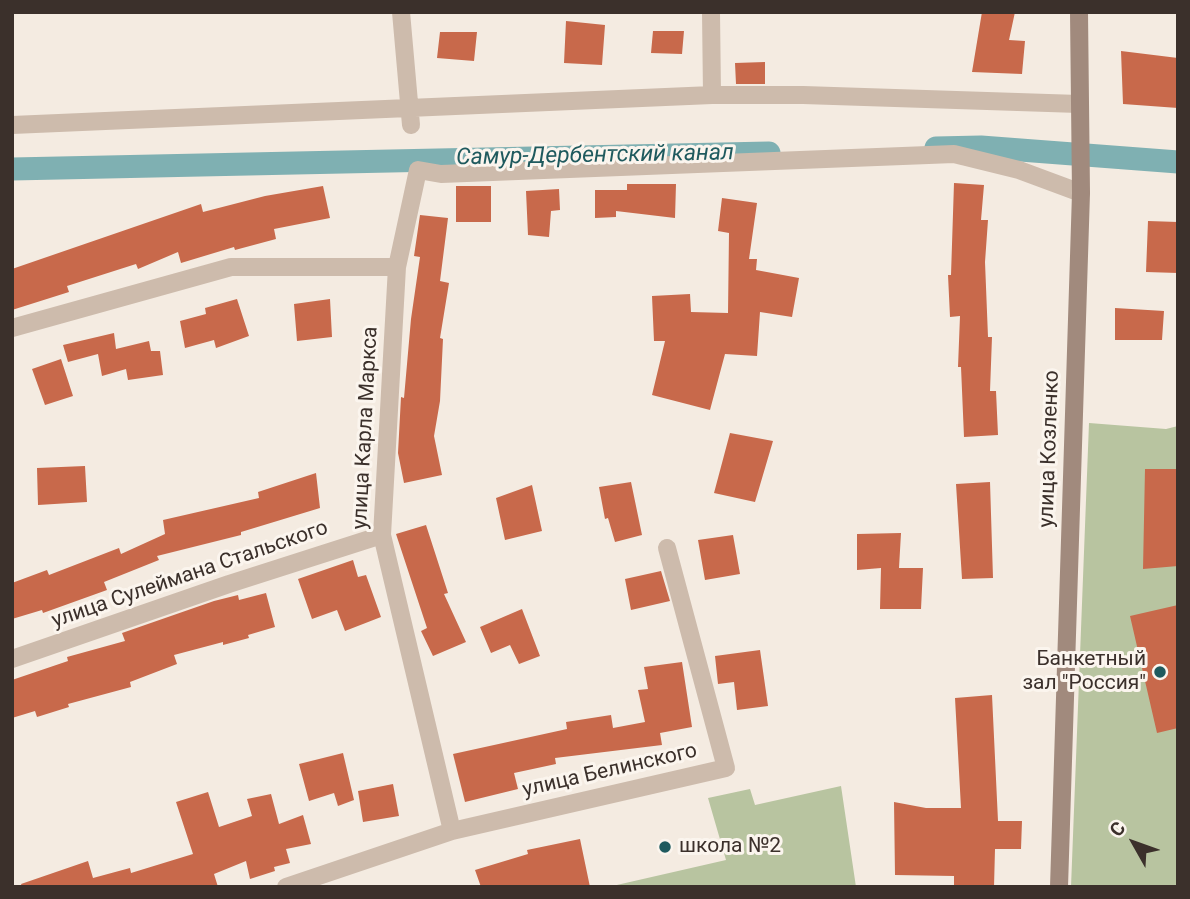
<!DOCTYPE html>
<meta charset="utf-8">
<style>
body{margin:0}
#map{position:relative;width:1190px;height:899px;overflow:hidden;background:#f4ebe1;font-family:Roboto,sans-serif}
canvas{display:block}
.frame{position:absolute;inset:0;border:14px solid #3b302b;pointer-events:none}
.north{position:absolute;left:1099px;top:808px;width:70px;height:70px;-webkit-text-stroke:5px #fbf5ee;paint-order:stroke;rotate:310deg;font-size:19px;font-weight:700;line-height:28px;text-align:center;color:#3b302b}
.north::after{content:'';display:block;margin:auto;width:24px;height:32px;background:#3b302b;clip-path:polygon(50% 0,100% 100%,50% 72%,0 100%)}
</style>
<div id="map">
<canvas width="1190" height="899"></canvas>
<div class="frame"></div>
<div class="north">С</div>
</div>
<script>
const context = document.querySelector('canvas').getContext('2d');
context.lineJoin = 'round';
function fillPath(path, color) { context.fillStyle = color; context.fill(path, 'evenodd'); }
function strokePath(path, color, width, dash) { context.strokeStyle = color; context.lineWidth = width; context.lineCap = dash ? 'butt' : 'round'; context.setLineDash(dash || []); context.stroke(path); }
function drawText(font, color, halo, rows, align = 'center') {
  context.font = font + ' Roboto,sans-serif'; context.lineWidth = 6; context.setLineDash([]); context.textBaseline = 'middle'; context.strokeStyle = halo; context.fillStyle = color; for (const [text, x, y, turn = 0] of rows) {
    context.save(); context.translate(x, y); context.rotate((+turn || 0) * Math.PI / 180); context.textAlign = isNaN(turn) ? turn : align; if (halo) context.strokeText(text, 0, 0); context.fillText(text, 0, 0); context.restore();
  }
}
const green = new Path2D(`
 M1089,423L1166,429L1178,426V887H1071Z
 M841,786L856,887H608L726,860L708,798L750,789L755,805Z`);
const canal = new Path2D(`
 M936,148L981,147L1178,162
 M12,169L769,153`);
const building = new Path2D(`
 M982,12H1015L1009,40L1025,41L1022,74L972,72Z
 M566,21L605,25L602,65L564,63Z
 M653,31H684L682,54L651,53Z
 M440,32H477L474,61L437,58Z
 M1121,51L1178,58V108L1123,104Z
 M765,62V84H736L735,63Z
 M954,183L984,185L981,220H988L985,262L988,337H992L990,391H996L998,435L964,437L961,367H958L960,316L950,317L948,275H951Z
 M627,184H676L675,218L616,211V217L595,218V190H627Z
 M323,186L330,218L274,229L276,239L235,250L234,247L181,263L178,252L138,269L136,264L67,286L69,292L12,310V269L201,204L203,212L265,196Z
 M456,186H491V222H456Z
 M559,189L560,210L551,211L549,237L528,235L526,191Z
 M722,198L757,203L749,259H757L756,270L799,278L792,317L760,312L757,356L725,354L710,410L652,395L665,341H654L652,296L690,294L691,312L728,313L729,233L718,231Z
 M420,215L448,218L440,281L449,283L440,338L443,339L440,401L434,436L442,475L404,483L398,453L401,397L404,398L411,319L420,257L414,256Z
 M1148,221L1178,222V273L1146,272Z
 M237,299L249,336L216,348L214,340L185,348L180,321L206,314L205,308Z
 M330,299L332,337L297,341L294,304Z
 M1115,308L1164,311L1162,340H1115Z
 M114,333L116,349L149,341L151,351H160L163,375L128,380L126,369L102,376L98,354L68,362L63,345Z
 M61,359L73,396L45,405L32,369Z
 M730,433L773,441L755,502L714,493Z
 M85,466L87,502L38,505L37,468Z
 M1145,469H1178V566L1143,569Z
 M316,473L320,508L241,532V535L157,556L159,560L104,582L107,590L43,613L42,610L12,619V583L47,570L49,575L119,548L121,554L165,534L163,520L259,498L258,492Z
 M631,482L642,535L615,542L608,518L605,519L599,487Z
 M990,482L993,578L962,579L956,484Z
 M532,485L542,531L505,540L496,498Z
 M426,525L448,593L444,594L466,642L433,656L421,631L427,628L396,534Z
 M901,533L899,568H923L921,609H880L881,568L857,570V534Z
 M733,535L740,574L705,580L698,540Z
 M353,560L358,577L366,575L381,617L345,631L337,610L312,619L298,579Z
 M661,571L670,601L631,610L625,579Z
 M266,593L275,627L248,635L249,638L223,645V642L174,655L177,664L130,682L131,687L68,704L69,707L37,717L35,711L12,718V680L68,661L67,657L125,641L122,633L214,601L238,595L239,600Z
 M1178,605V728L1157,733L1130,616Z
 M522,609L540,656L519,664L510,645L491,653L480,627Z
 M760,650L768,706L737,710L734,682L718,684L715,656Z
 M682,662L692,727L660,733L662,745L555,758L556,764L514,773L518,789L465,802L453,754L567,729L566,722L611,715L613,728L645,722L638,690L648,689L644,667Z
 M992,695L998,821H1022L1021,849H995L994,887H954V876L895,875L894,802L926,808H961L955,698Z
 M343,753L354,800L338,806L334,793L309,801L299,764Z
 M393,784L399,816L363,822L358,791Z
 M208,792L219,827L252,816L247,799L271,794L279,824L303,815L311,844L286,849L290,863L274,867L275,871L250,879L246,861L214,874L218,887H22L21,884L88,861L93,878L130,868L131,873L193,854L176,802Z
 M580,839L590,887H481L475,870L528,854L527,850Z`);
const street = new Path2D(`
 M401,12L411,125
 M711,12L712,95
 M12,125L712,95H803L1079,104
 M12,328L231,267H397
 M12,659L229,584L382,535
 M452,831L382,535L397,267L418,170L441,174L954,154L1019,170L1081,193
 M286,887L452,831L726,768L667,548`);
const secondary = new Path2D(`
 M1059,887L1081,193L1079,12`);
const markers = [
 [1160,672,7,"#1f5a5e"],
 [665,847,7,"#1f5a5e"]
];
const streetNames = [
 ["улица Карла Маркса",366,428,-87],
 ["улица Козленко",1050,449,-88],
 ["улица Сулеймана Стальского",190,575,-19],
 ["улица Белинского",610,771,-13]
];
const poiNames = [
 ["Банкетный",1146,660],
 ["зал \"Россия\"",1146,684],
 ["школа №2",679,847,"left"]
];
const waterNames = [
 ["Самур-Дербентский канал",595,156,-1]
];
fillPath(green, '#b8c4a0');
strokePath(canal, '#7fb0b2', 23);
fillPath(building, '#c8694b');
strokePath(street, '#cdbbac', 18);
strokePath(secondary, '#a18a7d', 18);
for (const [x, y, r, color] of markers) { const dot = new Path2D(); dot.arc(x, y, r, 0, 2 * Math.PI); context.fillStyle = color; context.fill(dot); strokePath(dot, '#fbf5ee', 2.5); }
drawText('21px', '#3b302b', '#fbf5ee', streetNames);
drawText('21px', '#3b302b', '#fbf5ee', poiNames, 'right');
drawText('italic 23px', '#1f5a5e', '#fbf5ee', waterNames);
</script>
